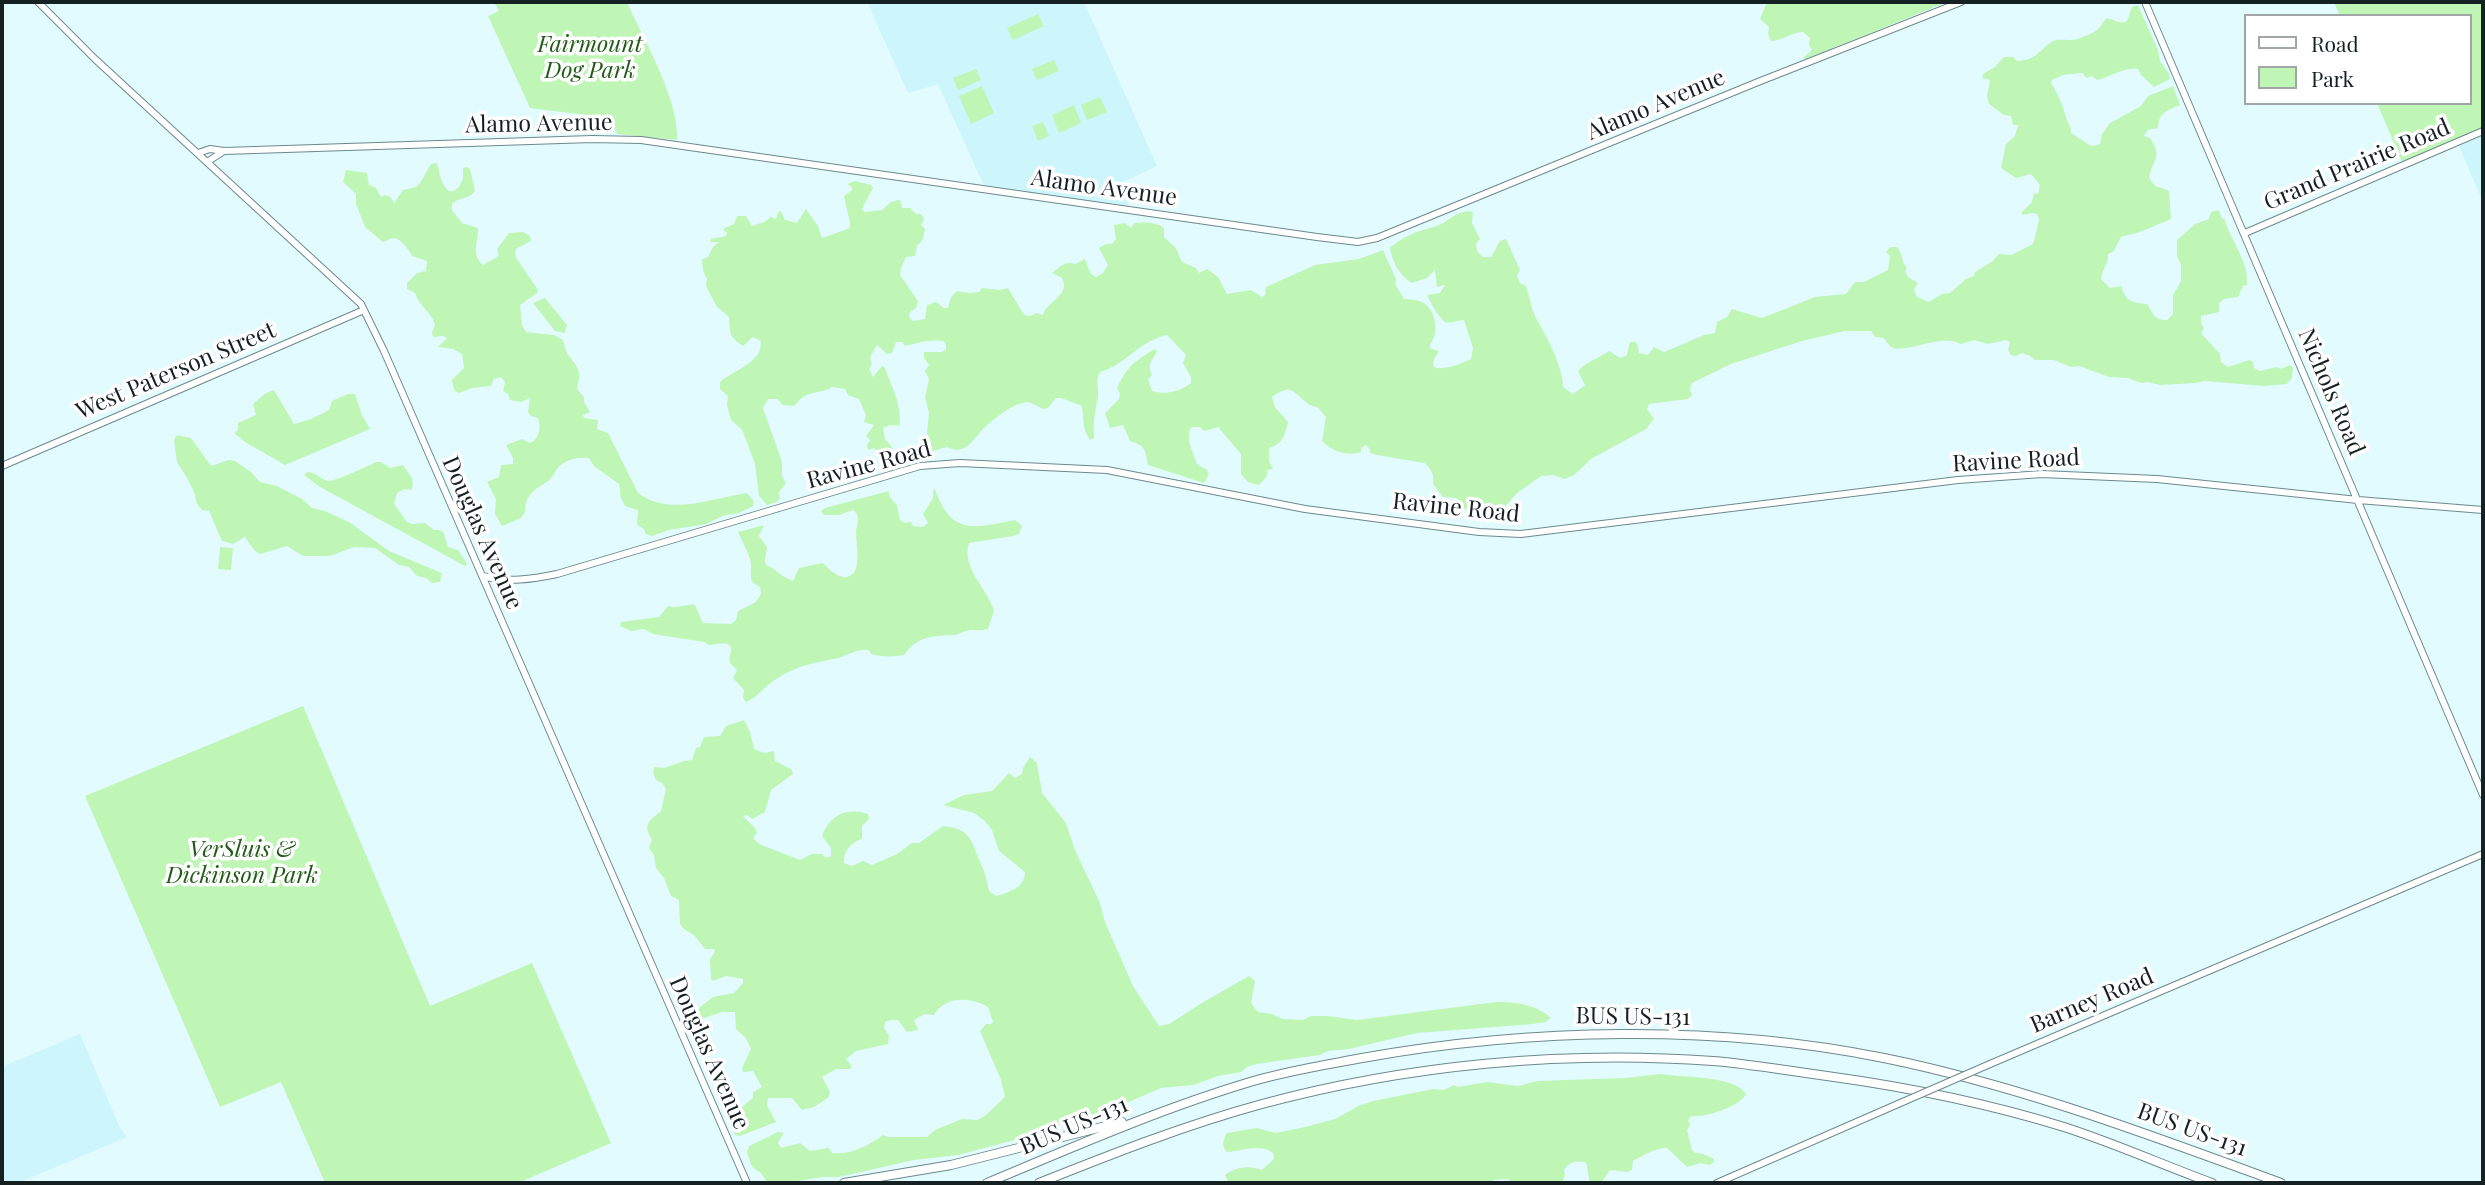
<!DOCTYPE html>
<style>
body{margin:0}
#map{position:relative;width:2485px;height:1185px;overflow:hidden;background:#e1fbff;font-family:"Playfair Display",serif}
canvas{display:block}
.frame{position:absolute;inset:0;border:4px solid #142022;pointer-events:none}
.legend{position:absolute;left:2244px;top:14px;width:228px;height:91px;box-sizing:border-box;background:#fff;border:2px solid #a1a6a7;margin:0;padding:9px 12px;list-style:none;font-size:21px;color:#142022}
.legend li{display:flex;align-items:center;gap:14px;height:35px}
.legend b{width:35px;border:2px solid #a1a6a7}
</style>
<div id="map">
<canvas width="2485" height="1185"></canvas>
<div class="frame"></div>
<ul class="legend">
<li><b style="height:9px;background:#fff"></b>Road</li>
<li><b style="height:19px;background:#bff6b5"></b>Park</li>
</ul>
</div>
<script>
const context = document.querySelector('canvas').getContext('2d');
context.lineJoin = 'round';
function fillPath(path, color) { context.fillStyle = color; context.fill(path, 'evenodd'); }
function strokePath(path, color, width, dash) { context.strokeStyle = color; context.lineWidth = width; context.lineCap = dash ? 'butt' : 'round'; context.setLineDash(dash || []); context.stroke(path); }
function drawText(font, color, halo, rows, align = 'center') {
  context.font = font + ' "Playfair Display",serif'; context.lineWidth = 7; context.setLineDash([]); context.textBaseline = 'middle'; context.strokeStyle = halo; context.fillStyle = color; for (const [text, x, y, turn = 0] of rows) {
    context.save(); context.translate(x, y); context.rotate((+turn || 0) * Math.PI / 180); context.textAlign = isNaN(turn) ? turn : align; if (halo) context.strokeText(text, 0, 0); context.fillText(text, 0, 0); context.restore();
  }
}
const built = new Path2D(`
 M867,2H1084L1157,166L1121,183L1129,206L984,186L938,84L908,93Z
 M2483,136V202L2459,146Z
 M80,1034L120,1128L127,1137L18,1183H2V1067Z`);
const green = new Path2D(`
 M494,2H627C644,41 679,98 677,140L617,134L611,118L530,108L488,16L499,11Z
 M1767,2H1947L1806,59L1803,58L1812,50L1809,45L1810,38L1803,32C1791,32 1783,41 1771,41L1768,34L1769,27L1760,19Z
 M2334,2H2483V127L2402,162L2377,103H2469V16H2340Z
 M2138,5L2158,50L2160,61L2169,74L2170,79L2154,87L2141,75L2138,69C2122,67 2112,77 2097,80L2092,76L2086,78L2083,73L2063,75L2052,80L2051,83C2059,96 2062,103 2066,117C2068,124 2071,125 2071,133L2091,146L2100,144L2102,134L2110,123L2141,106L2148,96L2173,86L2180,105C2166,111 2159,112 2158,128L2148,130L2144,136L2150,138C2163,157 2153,159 2149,177C2154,189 2160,186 2169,191L2171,219L2140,232L2121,237L2113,252L2108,254C2109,263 2102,270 2101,279L2110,288L2121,286C2127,302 2130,302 2147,304C2154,314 2153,320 2167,320L2173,314V295L2181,281V265L2177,256V240L2195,224L2209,219L2211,212L2219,210L2221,217L2225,220C2230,239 2250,264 2247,285L2243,286L2238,297L2224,299L2219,303V312L2201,316V323L2204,329L2201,333L2220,354L2221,362L2228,367L2249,360L2253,362L2254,368L2260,371L2277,367L2281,369L2290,365L2293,368L2292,378L2287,384L2264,386L2205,381L2196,383L2160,385L2148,382L2141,383L2128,378L2109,377L2079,366L2071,367L2054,360H2035L2030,356L2022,353L2016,356L2011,355L2008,350L2010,342L2006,340L1988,344L1974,340L1961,344C1940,333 1904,355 1891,347C1891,347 1884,339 1884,338L1875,337L1871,331H1845L1802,341L1731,364L1692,383L1690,389L1692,395L1688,399L1649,404L1647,409L1654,419L1646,429L1591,459L1574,475L1565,479L1553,475L1541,476L1517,493L1504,508L1480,514L1460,508V503L1456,498L1443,497L1433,484C1435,477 1431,467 1424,463L1377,455L1370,453V449L1366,445L1361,448V452C1346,457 1332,451 1322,441L1326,417C1323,414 1321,411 1318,408C1315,406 1310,406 1307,403C1293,392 1291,383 1272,397L1275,407L1288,422C1285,435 1283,444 1269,448V461L1273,469L1267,470V476L1259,485L1248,482L1241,474V454L1218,427L1204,431L1200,427H1192L1189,431V442L1197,464L1207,470L1209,474L1204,483L1148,465C1145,450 1146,446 1130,441L1123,425L1110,428L1105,413L1119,399L1120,393L1117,389C1125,368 1136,360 1155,349L1157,351C1152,362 1147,363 1152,375L1148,379L1152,391C1166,395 1179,392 1191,383V377L1183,363L1186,355L1167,335C1140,340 1126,365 1100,372C1095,381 1099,387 1098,396C1095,413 1093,420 1094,438L1090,440C1082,429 1084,419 1082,406L1061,398H1056L1048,408L1043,409L1029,402C1014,402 997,417 986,426C974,437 967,457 947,447L929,452L931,443L927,433L929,413L925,397L929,379L925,371L929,365L924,358V352H941L946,350V344L943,341C928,339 918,343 905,346L902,342H896L892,353L887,354L877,345L870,357L872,364L869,369L873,377L882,366L885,368C891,385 903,407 899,426L890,425L883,428L885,439L892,447L891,455L884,457L874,448L868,450L867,445L870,440L866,436L874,425L864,422L866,415L859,399L848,395L845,389L832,387C824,393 812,391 803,397C799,400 797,403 794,406L783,405L777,399H768L763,408L782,462V476L786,483L779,492L780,498L777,502L767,505L759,496L755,464L745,437L742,430L731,420L727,405L728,396L720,389V382C730,373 754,364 759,352C761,349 760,345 761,341L753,337L743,346C727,335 731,333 729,317L717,307L706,286L707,279L703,271L702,259L708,257L713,247L719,242H710L711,239L726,236L727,233L723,229L734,224L737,216H746L752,226L764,222L771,217L776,219L778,212L781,211L785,220L797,223L806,209L818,226L822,238L850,228V223L844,196L852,190V187L847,184L855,181L871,185L873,188L862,209L865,212L882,210L891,202L898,200L901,201L902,208H910L916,214H921L924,219L921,225L925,229L923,239L917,246L915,256L906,257L901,268L900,275L918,301L916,308L910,312L909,317L913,321L925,319L927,305L936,302L944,308H948L951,297L957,291L969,293L979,292L982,288L1000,290L1008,288L1024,315L1030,316L1037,313L1043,315C1047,301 1071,295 1062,278L1052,273C1062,266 1063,261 1075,264L1085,259L1091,274L1096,277L1103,273L1108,265L1099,248L1106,244H1112L1116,239L1114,225L1125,223L1131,228L1134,223C1143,222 1157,222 1164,228V237L1176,248L1182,262L1196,268L1199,273L1207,269L1218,277L1227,294L1251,290L1262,297L1265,295L1266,287L1315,265L1359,259L1383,250L1396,279L1395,284L1404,299C1410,300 1416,299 1422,302C1436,309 1440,334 1430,344V348L1439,351L1434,359L1433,366L1436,368C1448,369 1461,364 1471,359L1473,348L1464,320C1459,320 1449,324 1445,322C1439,318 1430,302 1427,295L1440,293L1445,285L1437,287L1435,270L1427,278L1412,283C1399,275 1392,262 1390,247C1395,245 1399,240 1404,238C1414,232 1426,229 1437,226C1449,222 1458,208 1473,212L1472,223L1480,239L1476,244L1477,251L1483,257H1491L1500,241L1505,239L1507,241L1520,270L1517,275L1520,283L1526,286C1530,298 1531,310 1538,322C1548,339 1563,367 1563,387L1573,394L1585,385L1578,371C1587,361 1598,359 1609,351L1620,358L1627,355L1630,342H1635L1638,345L1639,353L1648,355L1654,347L1664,352L1704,335L1715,333L1717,322L1727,317L1732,309L1762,318L1815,297L1846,294L1855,282H1864L1888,270L1890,256L1886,252L1890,247H1897C1903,254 1901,261 1907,268L1905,271L1908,277L1918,283L1914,290L1917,297L1929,302L1942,294L1950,293L1966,279L1974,276L1975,272L1993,261L1999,254L2011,255L2033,244C2036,235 2037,227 2039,219L2037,214L2032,213L2022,215V212L2032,202L2034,193L2038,194L2040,185L2031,174L2016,178L2001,168L2006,144L2015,136L2018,125H2013L2011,116L2004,115L1989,104L1987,96L1990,80L1982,78L1983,74L1995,67L2004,57H2013L2017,61C2035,60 2037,53 2050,43C2057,37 2069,42 2077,39C2083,37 2092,34 2097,30C2102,26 2102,22 2107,18C2115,20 2120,25 2127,21L2132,7Z
 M1038,14L1044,26L1013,40L1007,28Z
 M1054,60L1059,71L1037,80L1032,69Z
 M976,69L981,80L958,90L953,78Z
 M982,86L994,113L971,124L959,96Z
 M1100,97L1107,112L1087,120L1081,105Z
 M1074,105L1081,123L1059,133L1052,115Z
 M1043,122L1049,136L1038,141L1032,126Z
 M437,163C440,173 440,184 449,191H454L459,187L463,179V168L467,167L470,169L475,191C469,200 458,197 452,204V210L462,223L478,228C478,242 471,255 483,265L499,256L497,249L509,233L523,232L530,236L531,241L516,249L515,256L538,290L537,293L520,305L522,325L526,332L554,335L563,340C565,345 565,352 569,356C580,370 581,372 577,389L584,397V402L590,412L583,415L584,418L598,420L597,429L608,433L638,493C671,517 711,498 747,493L753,500V506L739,513L725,515L706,524L669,530L652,536L646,534L644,529L637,525L638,510L625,506L621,498L619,484L594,466L589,458C578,457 565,459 557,469C554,473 552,479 547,482C534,489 525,496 525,512L521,518L502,526L495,514L496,499L487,482L499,477L501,465L513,464V458L506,445L522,439L530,443C540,439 541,427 538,418L531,416L528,412L530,398L521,402L510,400L508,394L503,391L505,382L501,377L494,379L491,386L472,388L459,393L454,390L452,380L464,368L462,354L453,349L438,347L447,338L443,336L433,337L432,332L435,325C432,312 419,307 415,293L407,289V283L417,273L426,271L427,261L412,256C409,250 401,238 393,238C390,238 387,241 383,242L365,227L356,204V194L343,182L346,170L367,173L369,185L376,188L381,197L385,195L391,197L394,203L403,190L416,187L420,183L431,164Z
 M545,298L567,325L565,333L555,331L533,303Z
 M274,390L294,424L311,419L329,410L332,401L348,394H355L362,415L370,429L285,465L245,442L234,433L238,430V423L256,415L253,404L266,393Z
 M177,435L191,438L211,466L229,460L235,461L251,472L260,482L277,486L302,499L312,508L325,511L349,522L389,551L442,573L440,582L432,583L426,578L417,576L409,567L399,565L375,548L354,547L330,556H303L287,546L260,554L254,550L245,537L233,544L222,541L209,511L202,510L197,504L194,492L187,478L177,462L174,440Z
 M376,462H381L390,468L403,465L412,478L413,486L411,490L404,489L397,493L394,504L407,522L412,524L425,523L434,530H440L444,533L448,547L458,550L467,564L465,566L320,487L304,475L307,472C316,472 320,479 328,481C334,482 368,466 376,462Z
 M935,489C951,536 974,528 1015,520L1022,526L1019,534L1013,536L969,543C961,568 988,589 994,611L988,629C981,631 978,630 971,630C965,630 960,634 955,635C933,636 917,636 904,655C894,657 881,657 871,654L869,650C857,648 849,655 838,658C811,664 796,665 772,682C762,689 758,697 746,702L743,698L744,690L733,678L737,670L730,663C729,659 730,656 731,652C732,638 716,645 709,645L704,642L653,634L644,629L631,631L620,626L621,622L659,617L668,606C678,609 685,604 695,605L703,623L731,624L736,620L738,611L756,602L761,594L760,587L752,582C750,575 751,572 751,565C751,556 741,540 738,532L764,525L759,536L767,547L765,561L766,565C776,569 783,578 793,581L799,568L822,563C829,567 835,578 846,577C849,577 853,574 855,571C860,562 856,541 856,531C856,528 858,524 858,520C858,515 857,514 853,510L839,515H824L821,511L825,508L889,491V496L897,505L900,520L905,523L911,522L913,526L923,527L928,523L923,514L933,498V490Z
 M220,547L233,548L231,570L218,569Z
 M303,706L430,1006L532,963L611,1143L518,1183H325L281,1082L220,1107L85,796Z
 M744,720L750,732L754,749L764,753L774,751L775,761L791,769L793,774L771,790L765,812L752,819L747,815L743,816L755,828L757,833L753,838L759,844L800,860L812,854H822L826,858L831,856V848L822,836C830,815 846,807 868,814L869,819L862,826V839C851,842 843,852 844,863L852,866L863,861L872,865L897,854L912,843H919L943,826C972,829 971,841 981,864C985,873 987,881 989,891L996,896C1010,892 1025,887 1025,872L999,851L992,830L985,821L974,813L943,805L964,795L992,791L1009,773L1015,778L1022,774L1023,768L1030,757L1037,763L1042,793L1066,823L1075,850L1100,903L1105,922L1133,986L1159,1026L1169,1024L1205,1001L1249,976L1255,981L1251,1003L1258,1012L1272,1014L1283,1019L1303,1020L1311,1016H1327L1357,1020L1496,1002C1516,1002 1535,1004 1551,1018L1545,1022L1533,1024L1417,1033L1349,1049L1328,1051L1320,1055L1256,1064L1247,1067L1241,1072L1218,1076L1193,1085L1161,1088L1124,1104L1109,1107L1087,1118L1057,1125L1022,1138L958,1155L914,1160L839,1177H823L785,1183L767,1182L761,1173L752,1167L747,1152L749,1146L778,1132L784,1133L778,1142L781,1148L800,1143L810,1151L829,1148L832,1153C852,1155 867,1146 883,1135L888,1137H927L935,1130L962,1119L977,1120L985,1116L1005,1097L1001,1080L980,1031L986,1024H991L993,1022L988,1007C972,997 945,995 934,1015L925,1014L914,1020L918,1030L907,1032L898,1020H890L885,1022L884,1028L889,1035L888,1044L856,1051L846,1059L851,1065V1069H836L822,1077L830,1092L829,1097L814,1107L802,1110L792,1098H768L767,1105L776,1122L740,1136L735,1135L730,1126L727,1112L743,1106L753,1098V1092L762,1087L753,1071L743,1072L742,1068L751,1049L746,1038L736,1029L735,1012H722L701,1019L695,1015L700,1007L713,997L734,993L743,983V979L726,976L713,981L711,979L710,959L715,952L714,949H705L694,935L684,929L680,924L679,900L671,896L664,878L656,868L654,855L649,848L652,839C642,824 650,820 661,811L666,789L662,783L656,780L653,773L654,767L664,768L684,761L692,760L696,748L700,747L704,737L720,736L726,726Z
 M1661,1074C1683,1078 1735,1075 1746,1094C1740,1107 1704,1118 1691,1116L1688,1120L1690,1125L1687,1130C1696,1165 1689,1145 1714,1159V1162L1710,1165L1700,1163L1687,1167L1667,1148C1655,1148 1644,1155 1633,1161L1632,1170L1627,1172L1610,1170L1601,1183H1590L1586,1162C1574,1162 1572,1160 1564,1170L1565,1175L1562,1183H1514L1507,1179L1494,1180L1487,1183H1229L1225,1175C1235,1167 1250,1165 1262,1170L1274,1159L1273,1153C1259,1143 1243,1151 1227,1152C1221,1146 1223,1141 1227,1133L1257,1128L1276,1133L1305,1127L1335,1119L1358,1106L1373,1101L1433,1089L1444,1090L1454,1085L1458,1087L1487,1082L1518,1086L1537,1081L1625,1078Z`);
const secondary = new Path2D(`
 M38,2L95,59L361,304L384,351L747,1183
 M2145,2L2483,795
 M198,153L210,149L224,151L592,139L641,140L1317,237L1358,242L1377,238L1758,82L1961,2
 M207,162L224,151
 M2245,233L2483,131
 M2,466L364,310
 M483,576C507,583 533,579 557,574L920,466L960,463L1107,470L1305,509L1479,532L1521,534L1958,480L2042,474L2157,479L2358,500L2483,510
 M1990,1064L2483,854
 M1717,1183L1898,1104`);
const highway = new Path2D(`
 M844,1183L951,1165L1122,1122
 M987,1183C1073,1147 1160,1109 1250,1082C1286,1071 1325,1065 1362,1058C1529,1028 1717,1024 1884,1058C2021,1086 2150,1135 2281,1183
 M1039,1183C1112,1154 1185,1125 1262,1104C1407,1065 1563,1050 1713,1061C1751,1064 1789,1071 1827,1076C1907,1087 1987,1103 2064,1127C2114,1143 2163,1165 2212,1183`);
const secondaryBridge = new Path2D(`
 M1898,1104L1990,1064`);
const parkNames = [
 ["Fairmount",590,45],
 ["Dog Park",590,71],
 ["VerSluis &",242,850],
 ["Dickinson Park",242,876]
];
const streetNames = [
 ["Alamo Avenue",1656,105,-23],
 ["Alamo Avenue",539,124,-1],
 ["Grand Prairie Road",2357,165,-23],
 ["Alamo Avenue",1104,188,8],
 ["West Paterson Street",176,371,-23],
 ["Nichols Road",2331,392,67],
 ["Ravine Road",2016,461,-3],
 ["Ravine Road",869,465,-15],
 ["Ravine Road",1456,508,6],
 ["Douglas Avenue",482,533,66],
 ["Barney Road",2092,1001,-23],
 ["BUS US-131",1633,1017,1],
 ["Douglas Avenue",709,1053,66],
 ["BUS US-131",1074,1126,-23],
 ["BUS US-131",2192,1130,20]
];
fillPath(built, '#ccf5fc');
fillPath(green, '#bff6b5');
strokePath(secondary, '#6c898e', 8);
strokePath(highway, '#6c898e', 10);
strokePath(secondary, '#fff', 6);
strokePath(highway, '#fff', 8);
strokePath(secondaryBridge, '#6c898e', 8, []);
strokePath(secondaryBridge, '#fff', 6);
drawText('italic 23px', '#225b18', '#fff', parkNames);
drawText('23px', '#142022', '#fff', streetNames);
</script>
